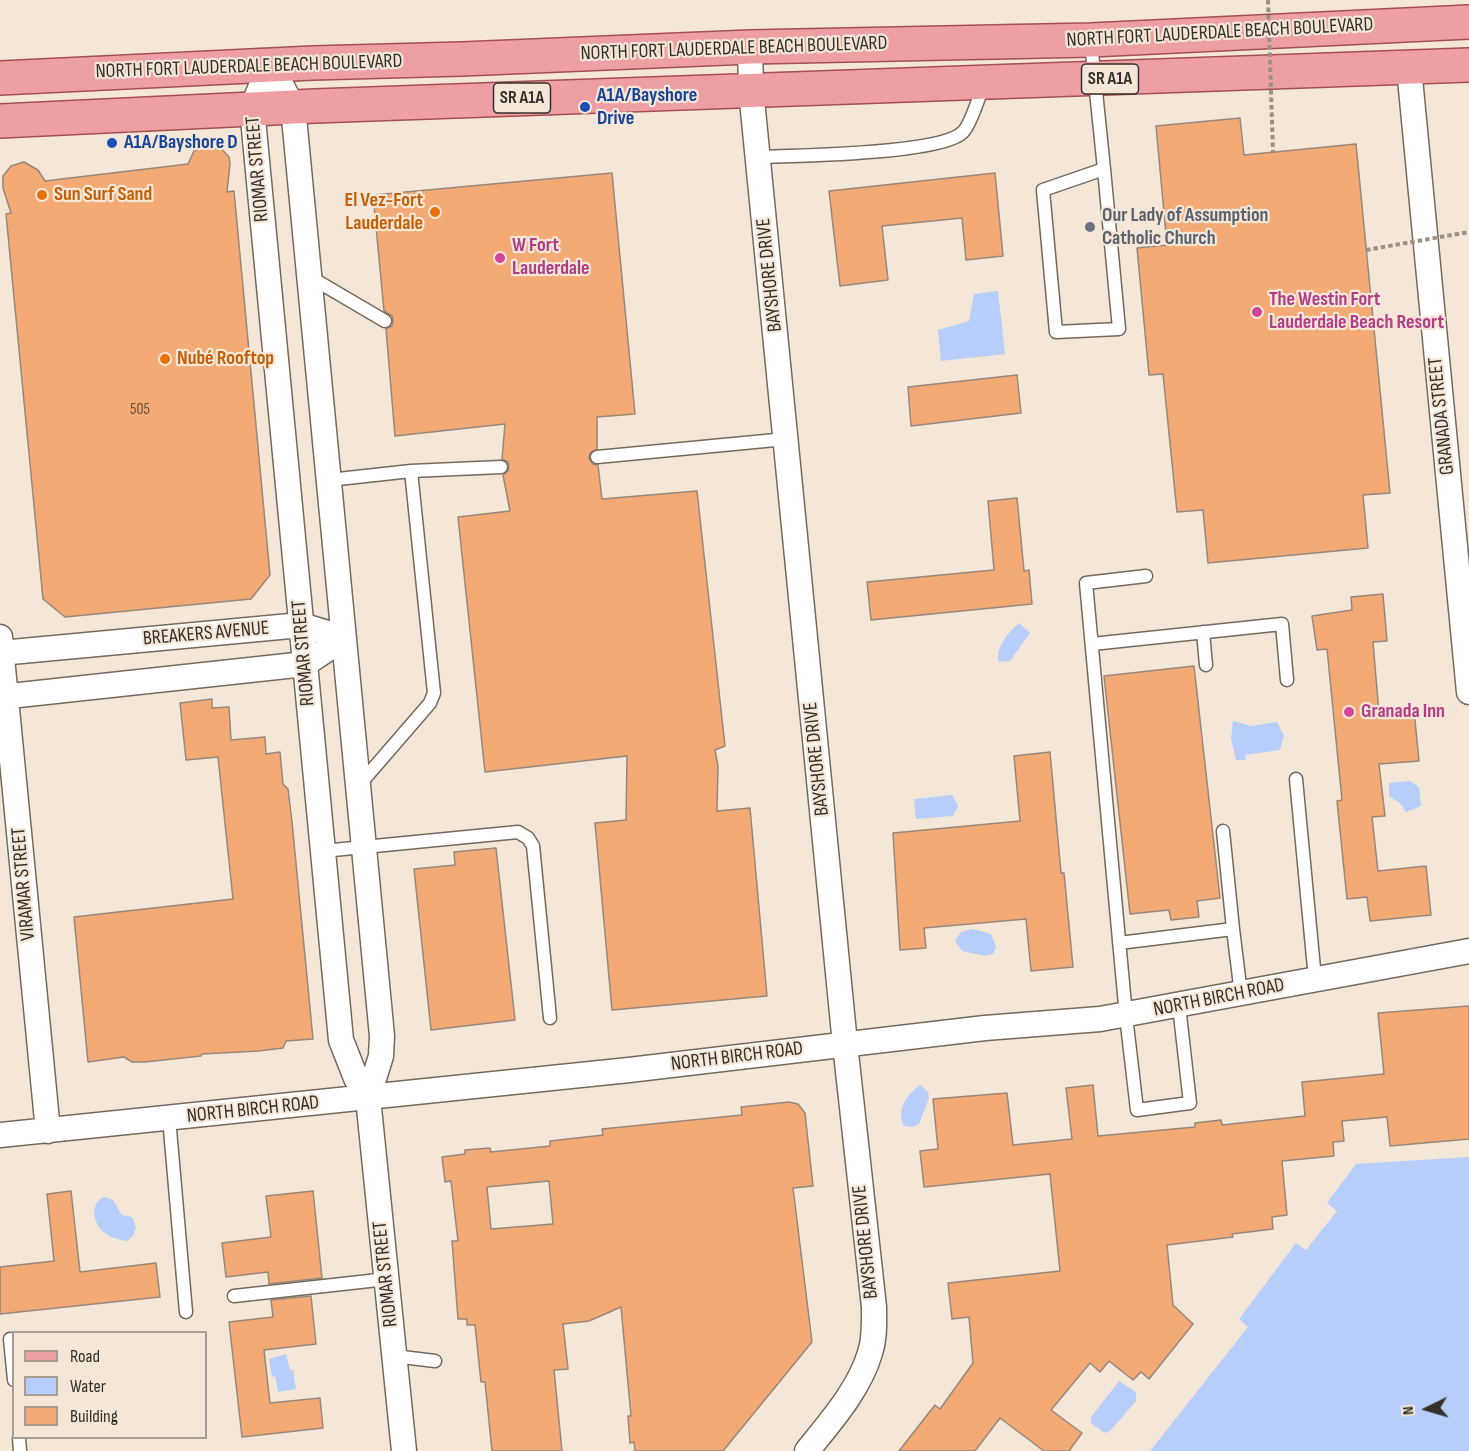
<!DOCTYPE html>
<meta charset="utf-8">
<style>
body{margin:0}
#map{position:relative;width:1469px;height:1451px;overflow:hidden;background:#f5e7d8;font-family:"Sofia Sans Condensed",sans-serif}
canvas{display:block}
.legend{position:absolute;left:12px;top:1331px;width:195px;height:108px;box-sizing:border-box;background:#f5e7d8;border:2px solid #a89d92;margin:0;padding:8px 10px;list-style:none;font-size:18px;color:#342f29}
.legend li{display:flex;align-items:center;gap:12px;height:30px}
.legend b{width:30px;border:2px solid #a89d92}
.north{position:absolute;left:1397px;top:1379px;width:60px;height:60px;-webkit-text-stroke:4px #f5e7d8;paint-order:stroke;rotate:265deg;font-size:16px;font-weight:700;line-height:24px;text-align:center;color:#342f29}
.north::after{content:'';display:block;margin:auto;width:21px;height:27px;background:#342f29;clip-path:polygon(50% 0,100% 100%,50% 72%,0 100%)}
</style>
<div id="map">
<canvas width="1469" height="1451"></canvas>
<ul class="legend">
<li><b style="height:8px;background:#ed9fa3"></b>Road</li>
<li><b style="height:16px;background:#b7cefa"></b>Water</li>
<li><b style="height:16px;background:#f3aa74"></b>Building</li>
</ul>
<div class="north">N</div>
</div>
<script>
const context = document.querySelector('canvas').getContext('2d');
context.lineJoin = 'round';
function fillPath(path, color) { context.fillStyle = color; context.fill(path, 'evenodd'); }
function strokePath(path, color, width, dash) { context.strokeStyle = color; context.lineWidth = width; context.lineCap = dash ? 'butt' : 'round'; context.setLineDash(dash || []); context.stroke(path); }
function drawText(font, color, halo, rows, align = 'center') {
  context.font = font + ' "Sofia Sans Condensed",sans-serif'; context.lineWidth = 4.5; context.setLineDash([]); context.textBaseline = 'middle'; context.strokeStyle = halo; context.fillStyle = color; for (const [text, x, y, turn = 0] of rows) {
    context.save(); context.translate(x, y); context.rotate((+turn || 0) * Math.PI / 180); context.textAlign = isNaN(turn) ? turn : align; if (halo) context.strokeText(text, 0, 0); context.fillText(text, 0, 0); context.restore();
  }
}
const water = new Path2D(`
 M998,291L1005,354L941,361L938,330L969,321L974,294Z
 M1019,623L1030,633L1010,661L999,662C995,647 1009,632 1019,623Z
 M1233,721L1251,726L1277,722L1284,736L1280,750L1245,755L1246,760H1236L1231,739Z
 M1410,781L1419,787L1421,806L1406,812L1399,802L1389,797V783Z
 M952,795L958,806L953,816L916,819L914,799Z
 M973,929L991,934L996,947L993,954L985,956L962,951L955,941L961,932Z
 M920,1085L928,1092L929,1098L919,1124L912,1127L904,1126C896,1110 906,1095 920,1085Z
 M1469,1157V1451H1150L1248,1327L1239,1319L1296,1243L1306,1250L1337,1211L1327,1203L1356,1164Z
 M104,1197L113,1200L122,1215L132,1217L136,1227L133,1236L127,1241C119,1240 112,1238 105,1233C93,1225 89,1203 104,1197Z
 M286,1354L290,1370H293L296,1389L278,1392L275,1376L272,1377L269,1359Z
 M1119,1381L1136,1392V1401L1110,1431L1104,1433L1091,1423V1417Z`);
const building = new Path2D(`
 M1240,118L1244,155L1356,144L1390,493L1363,495L1368,548L1208,563L1203,510L1177,512L1163,374L1149,375L1137,248L1167,245L1156,126Z
 M208,144L220,147L229,157L230,164L227,192L234,191L270,575L251,599L65,617L43,599L6,214L11,213L3,188V176L11,166L24,162L38,170L45,181L188,164L194,151Z
 M612,173L635,414L597,417V449L590,453L589,458L593,464L598,465L602,499L697,491L725,746L715,750L718,766L717,811L750,808L767,996L612,1010L595,823L626,820L627,756L485,772L458,517L510,511L503,475L508,471L509,466L508,462L502,459L505,424L395,436L386,329L392,326L393,320L392,316L384,311L373,195Z
 M995,173L1003,256L966,260L962,218L882,226L888,280L840,286L829,191Z
 M1017,375L1021,413L911,426L908,387Z
 M1017,498L1024,571L1029,570L1032,604L871,620L867,582L994,570L988,501Z
 M1383,594L1387,641L1373,642L1379,713L1414,710L1419,761L1379,764L1385,816L1372,817L1378,871L1426,866L1431,915L1370,921L1367,897L1347,899L1337,801L1342,800L1327,649L1317,650L1312,616L1352,610L1351,597Z
 M1194,666L1220,898L1197,901L1199,917L1171,920L1169,910L1130,914L1104,676Z
 M212,699V708L229,707L231,740L265,737L266,754L280,752L283,784L288,789L292,822L313,1039L286,1041L283,1048L259,1051L202,1054L201,1056L145,1062H132L124,1057L88,1062L74,917L233,899L218,757L186,760L180,703Z
 M1050,752L1061,873H1064L1073,967L1031,971L1026,919L924,928L926,948L900,950L893,833L1020,821L1014,756Z
 M496,848L515,1020L431,1030L414,869L455,865L454,852Z
 M1469,1006V1139L1390,1146L1387,1117L1342,1121L1344,1141L1333,1142L1334,1156L1282,1161L1287,1215L1272,1217L1273,1229L1232,1234L1233,1237L1167,1245L1173,1305L1193,1324L1149,1379L1141,1372L1133,1380L1109,1361L1100,1372L1090,1363L1051,1410L1082,1433L1069,1451H1044L1000,1418L975,1451H899L935,1405L940,1409L973,1363L969,1317L952,1319L948,1283L1060,1271L1050,1174L924,1187L920,1151L938,1149L933,1099L1007,1093L1013,1145L1072,1139L1066,1088L1093,1085L1098,1136L1195,1127V1123L1221,1120L1222,1125L1305,1116L1302,1082L1384,1074L1378,1013Z
 M789,1102L798,1104L805,1113L813,1186L793,1188L812,1342L723,1451H635L634,1442L630,1443L628,1416H631L621,1307L589,1321L563,1324L568,1369L554,1370L562,1451H492L485,1382H481L475,1325H467V1319H458L452,1241H458L451,1181L445,1182L442,1157L465,1154V1150L490,1148L491,1152L550,1146V1141L603,1135L602,1129L742,1115L741,1107ZM549,1181L553,1224L491,1229L487,1187Z
 M71,1191L80,1272L156,1263L160,1297L0,1314V1267L54,1261L47,1194Z
 M313,1191L322,1278L269,1284L268,1272L226,1277L222,1243L271,1237L266,1196Z
 M311,1296L316,1344L264,1350L270,1403L320,1398L323,1428L242,1437L229,1322L273,1317L271,1300Z`);
const lane = new Path2D(`
 M1091,43L1104,169L1043,190L1056,332L1119,329L1104,169
 M758,157C793,156 942,154 963,132C971,124 979,97 983,86
 M310,277L385,321
 M597,457L786,439
 M329,480L411,471L501,467
 M1146,576L1086,583L1126,1016L1137,1110L1190,1103L1179,1006
 M1203,632L1206,665
 M1092,644L1282,624L1287,680
 M1296,779L1315,979
 M360,784L430,703L434,693L411,471
 M1223,831L1233,929
 M323,851L518,832L528,838L533,846L550,1018
 M1119,943L1233,929L1241,994
 M169,1118L186,1312
 M234,1296L387,1279
 M10,1339L14,1380
 M394,1356L435,1361
 M19,1438L20,1451`);
const street = new Path2D(`
 M750,47L751,90L845,1044L874,1307C874,1323 875,1338 870,1353C859,1390 830,1422 807,1451
 M270,64L293,107L382,1036L381,1056L368,1098L404,1451
 M270,64L252,108L255,140L341,1040L356,1078L368,1098
 M1409,68L1469,692
 M0,637L48,1131
 M0,653L301,625L344,638
 M0,697L305,664L344,638
 M0,1135L629,1070L985,1028L1100,1019L1469,951`);
const primary = new Path2D(`
 M0,78L313,63L462,59L750,47L1091,40L1469,22
 M0,121L315,106L1469,65`);
const pathBridge = new Path2D(`
 M1268,0L1273,152
 M1366,250L1469,232`);
const markers = [
 [585,107,6,"#1a4fb4"],
 [112,143,6,"#1a4fb4"],
 [42,195,6,"#e8710a"],
 [435,212,6,"#e8710a"],
 [1090,227,6,"#6b7280"],
 [500,258,6,"#d1479c"],
 [1257,312,6,"#d1479c"],
 [165,359,6,"#e8710a"],
 [1349,712,6,"#d1479c"]
];
const numberNames = [
 ["505",140,410]
];
const shields = [
 [1110,79,57],
 [522,98,57]
];
const shieldNames = [
 ["SR A1A",1110,79],
 ["SR A1A",522,98]
];
const streetNames = [
 ["NORTH FORT LAUDERDALE BEACH BOULEVARD",1220,33,-3],
 ["NORTH FORT LAUDERDALE BEACH BOULEVARD",734,49,-2],
 ["NORTH FORT LAUDERDALE BEACH BOULEVARD",249,67,-2],
 ["RIOMAR STREET",258,169,-95],
 ["BAYSHORE DRIVE",770,275,-96],
 ["GRANADA STREET",1442,416,-96],
 ["BREAKERS AVENUE",206,634,-5],
 ["RIOMAR STREET",304,653,-95],
 ["BAYSHORE DRIVE",817,759,-96],
 ["VIRAMAR STREET",24,884,-95],
 ["NORTH BIRCH ROAD",1219,998,-11],
 ["NORTH BIRCH ROAD",737,1057,-7],
 ["NORTH BIRCH ROAD",253,1110,-6],
 ["BAYSHORE DRIVE",866,1242,-96],
 ["RIOMAR STREET",386,1274,-96]
];
const transitNames = [
 ["A1A/Bayshore",597,96],
 ["Drive",597,119],
 ["A1A/Bayshore D",124,143]
];
const foodNames = [
 ["Sun Surf Sand",54,195],
 ["El Vez-Fort",423,201,"right"],
 ["Lauderdale",423,224,"right"],
 ["Nubé Rooftop",177,359]
];
const worshipNames = [
 ["Our Lady of Assumption",1102,216],
 ["Catholic Church",1102,239]
];
const hotelNames = [
 ["W Fort",512,246],
 ["Lauderdale",512,269],
 ["The Westin Fort",1269,300],
 ["Lauderdale Beach Resort",1269,323],
 ["Granada Inn",1361,712]
];
fillPath(water, '#b7cefa');
fillPath(building, '#f3aa74');
strokePath(building, '#97877c', 1.5);
strokePath(lane, '#75695c', 15);
strokePath(street, '#75695c', 27);
strokePath(primary, '#a44e50', 36);
strokePath(lane, '#fff', 12);
strokePath(street, '#fff', 24);
strokePath(primary, '#ed9fa3', 33);
strokePath(pathBridge, '#9a9085', 4, [4.5, 3]);
for (const [x, y, r, color] of markers) { const dot = new Path2D(); dot.arc(x, y, r, 0, 2 * Math.PI); context.fillStyle = color; context.fill(dot); strokePath(dot, '#f5e7d8', 2); }
drawText('16px', '#644e3c', null, numberNames);
for (const [x, y, w] of shields) { const box = new Path2D(); box.roundRect(x - w / 2, y - 15, w, 30, 4.5); context.fillStyle = '#f5e7d8'; context.fill(box); strokePath(box, '#342f29', 1.5); }
drawText('bold 18px', '#342f29', null, shieldNames);
drawText('20px', '#342f29', '#f5e7d8', streetNames);
drawText('bold 20px', '#164399', '#f5e7d8', transitNames, 'left');
drawText('bold 20px', '#c56008', '#f5e7d8', foodNames, 'left');
drawText('bold 20px', '#5b616d', '#f5e7d8', worshipNames, 'left');
drawText('bold 20px', '#b23c85', '#f5e7d8', hotelNames, 'left');
</script>
